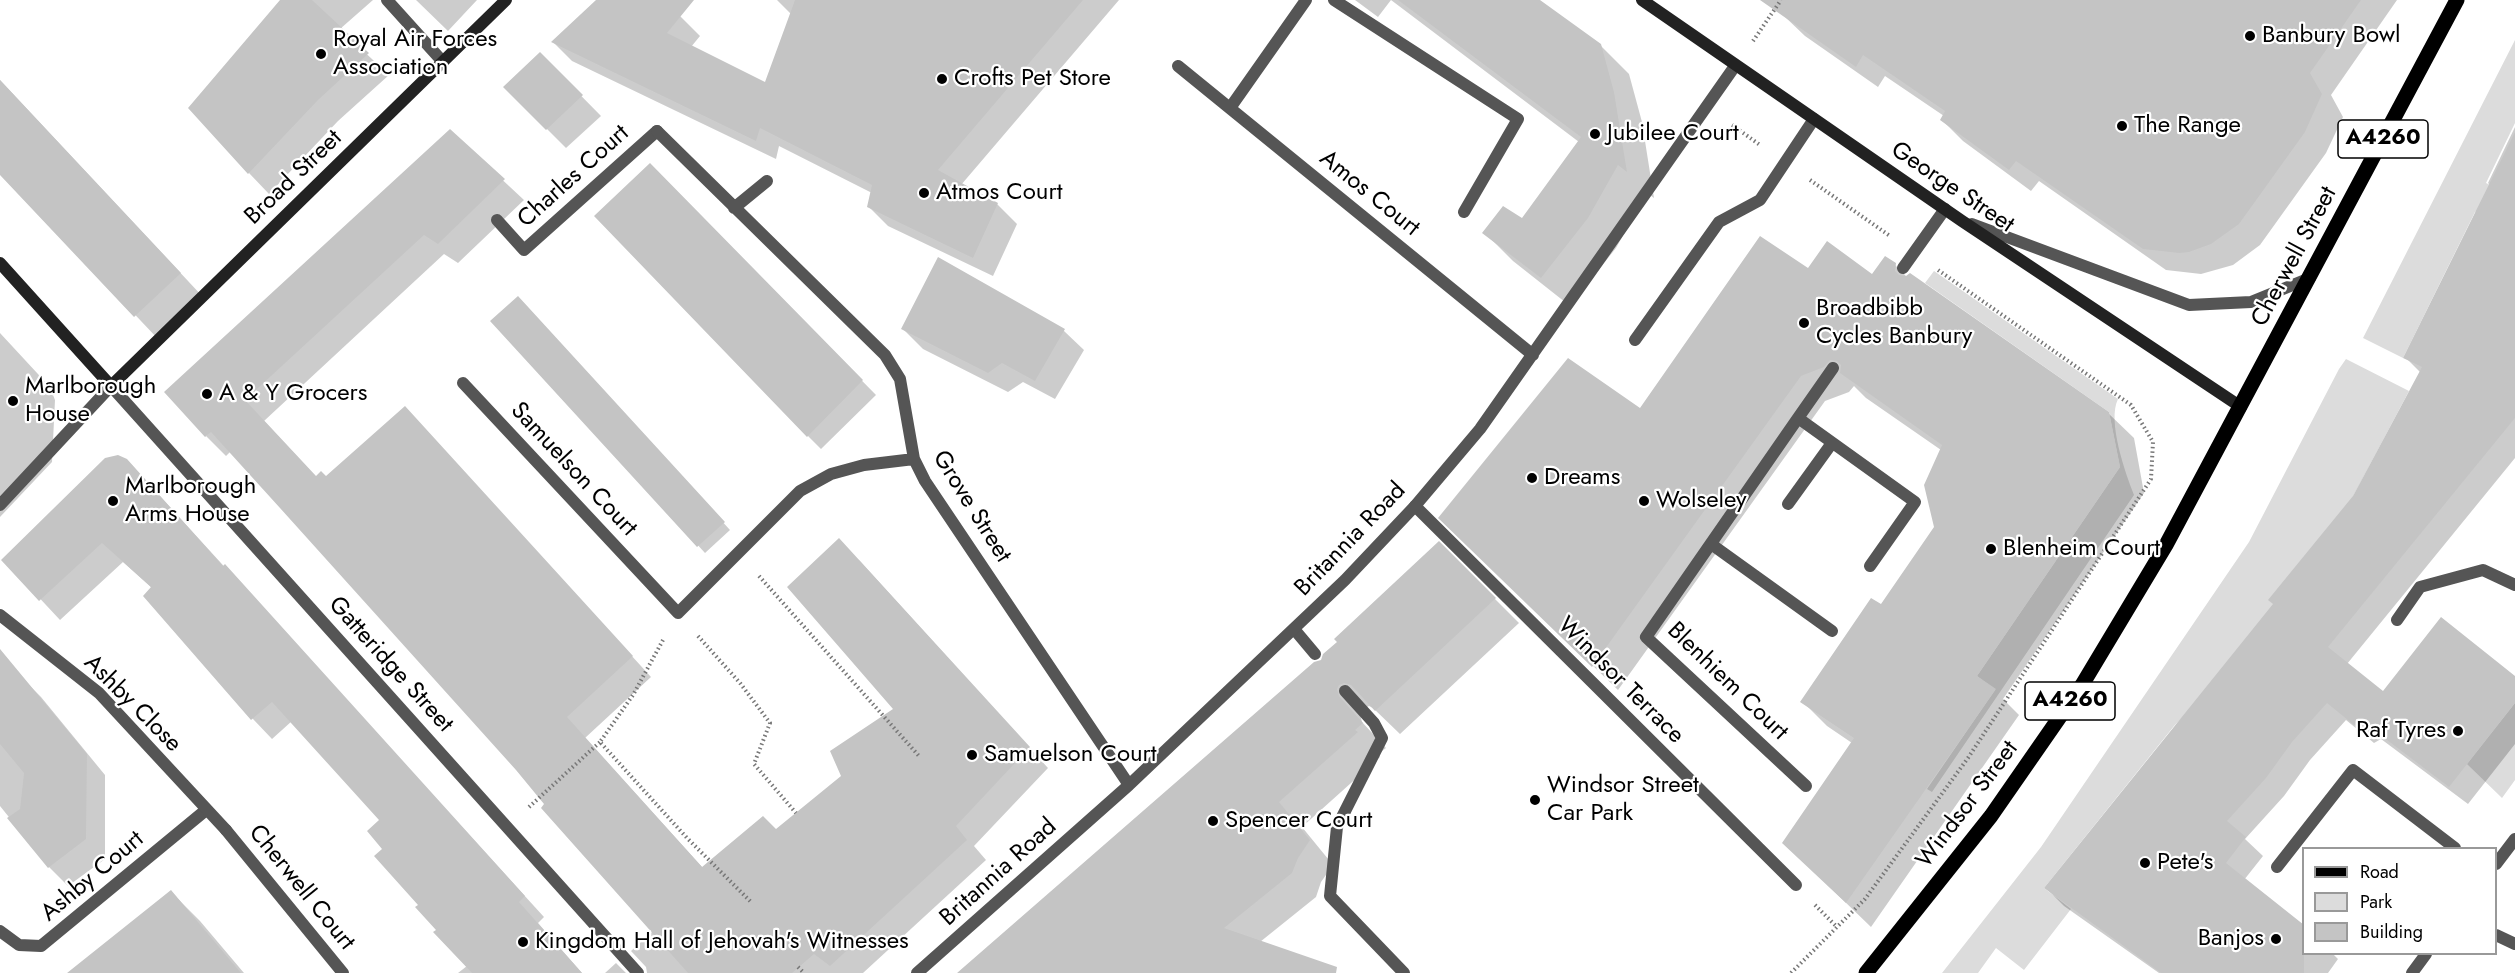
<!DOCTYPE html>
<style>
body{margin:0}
#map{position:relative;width:2515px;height:973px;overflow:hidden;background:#fff;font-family:Jost,sans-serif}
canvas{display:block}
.legend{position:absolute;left:2302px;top:847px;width:195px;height:108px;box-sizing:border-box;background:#fff;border:2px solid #999;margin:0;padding:8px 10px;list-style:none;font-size:18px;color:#000}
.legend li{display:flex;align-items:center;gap:12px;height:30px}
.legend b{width:30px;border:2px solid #999}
</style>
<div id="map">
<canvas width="2515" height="973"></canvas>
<ul class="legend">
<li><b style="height:8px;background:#000"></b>Road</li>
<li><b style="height:16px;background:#dcdcdc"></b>Park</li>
<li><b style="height:16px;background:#c4c4c4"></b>Building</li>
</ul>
</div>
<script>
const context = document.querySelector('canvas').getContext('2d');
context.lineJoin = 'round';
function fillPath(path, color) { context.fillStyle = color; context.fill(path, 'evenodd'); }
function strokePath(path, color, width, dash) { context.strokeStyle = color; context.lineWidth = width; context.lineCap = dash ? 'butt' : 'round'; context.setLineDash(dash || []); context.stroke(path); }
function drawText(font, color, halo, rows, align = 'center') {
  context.font = font + ' Jost,sans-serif'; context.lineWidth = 4.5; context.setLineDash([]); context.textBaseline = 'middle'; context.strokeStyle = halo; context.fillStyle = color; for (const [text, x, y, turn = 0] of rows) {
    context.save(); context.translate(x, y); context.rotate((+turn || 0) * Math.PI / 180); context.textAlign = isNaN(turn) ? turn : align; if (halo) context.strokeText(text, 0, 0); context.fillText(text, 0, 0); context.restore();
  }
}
const green = new Path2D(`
 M2515,40V123L2486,183L2515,197L2475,212L2403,358L2363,338Z
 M1934,271L2118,399C2107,421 2125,472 2134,495L1932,792L1927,789L1995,690L1977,676L2120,467L2109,412L1925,283Z
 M2346,359L2409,391L2348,506L2269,600L2285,613L2174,726L2044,888L2071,909L2024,970L1996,948L1978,973H1942L2041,847L2249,542L2339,369Z
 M2515,703V780L2502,798L2467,764Z`);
const shadow = new Path2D(`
 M282,0H373L340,29L389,75L338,121L269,194L249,173Z
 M416,0H477L448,31Z
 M598,0H664L700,36L691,47L766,84L792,15L777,0H1119L961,185L997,204L1017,224L993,276L888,226L869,207L872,193L779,146L776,159L572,61L553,42Z
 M1355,0H1537L1600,45L1629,74L1642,122L1654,198L1647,193L1616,248L1570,306L1513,261L1484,232L1523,220L1579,142L1391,0L1378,17Z
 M1790,0H2397L2331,95L2343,117L2326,153L2260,245L2233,265L2201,274L2166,270L2039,181L2031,191L1963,141L1942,120L1944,116L1885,76L1878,87L1805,36L1783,15Z
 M540,54L601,116L566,148L505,87Z
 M0,80L203,297L158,339L0,172Z
 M2515,127V458L2347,664L2384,693L2515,679V744L2468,804L2381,739L2374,743L2346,720L2310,760L2284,796L2245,839L2263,856L2244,880L2304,954H2333L2338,959L2328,973H2159L2064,906L2046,888L2275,605L2354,497L2421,373L2405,357L2490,185L2488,183Z
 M450,131L524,200L458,263L444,254L264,421L316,477L327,478L424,428L651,677L585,738L703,868L776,831L843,776L895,709L859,560L1048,768L974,846L986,860L863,973H647L646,967L631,951L653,931L517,769L231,451L226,456L206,436Z
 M650,165L876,395L821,449L808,436Z
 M939,259L1064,331L1084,350L1055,399L1023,382L1008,392L923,349L903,329Z
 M1895,265L1907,277L2108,413L2134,438L2144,493L2003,699L2019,715L1871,927L1784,843L1852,743L1827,726L1802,701L1881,606L1936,527L1941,450L1866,398L1854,386L1849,392L1825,401L1618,690L1465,542L1641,410L1809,270L1873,276Z
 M525,305L730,530L705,553L493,321Z
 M0,333L50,387L55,400L52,462L0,517Z
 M127,460L544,917L538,923L582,973H458L467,966L420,905L384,849L381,820L292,721L272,739L253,719L145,596L152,588L123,562L60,620L4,560Z
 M1439,543L1519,623L1400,734L1373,708L1369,706L1363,709L1360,714L1362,722L1386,748L1378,754L1380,757L1302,827L1333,865L1321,882L1316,897L1260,942L980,973L1322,661Z
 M0,671L21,677L41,697L105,775V859L68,886L49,867L0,806Z
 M171,892L200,921L244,973H70Z
 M616,963L626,973H605Z`);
const building = new Path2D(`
 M280,0H312L369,53L318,100L248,174L188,108Z
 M596,0H694L667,33L765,82L795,0H1083L938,170L998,203L973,258L867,207L872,185L760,128L756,141L551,42Z
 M1398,0H1540L1601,44L1614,92L1627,172L1618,165L1588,218L1541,278L1482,233L1503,206L1522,218L1581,137Z
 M1760,0H2361L2310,73L2322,94L2305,132L2239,224L2211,244L2189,252L2179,253L2143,249L2016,161L2009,170L1940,120L1945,111L1863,55L1856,67Z
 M540,52L583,95L546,130L503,87Z
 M0,80L181,273L134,317L0,175Z
 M450,129L505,179L438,244L424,235L245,400L316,476L321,471L326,476L405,406L633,656L567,717L702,867L763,816L776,829L841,776L830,751L893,709L787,587L839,538L1030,747L956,826L967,840L830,966L814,954L792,973H688L541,808L544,804L516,770L280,508L211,432L205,437L164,392Z
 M2515,132V418L2328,647L2383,691L2441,617L2515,676V703L2449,787L2362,721L2354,725L2327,703L2292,742L2266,778L2227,821L2246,837L2226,863L2304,925V973H2161L2044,888L2273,604L2268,600L2353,496L2422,367L2403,358Z
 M650,163L863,380L807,437L594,216Z
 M1760,236L1808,268L1827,241L1872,274L1885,256L1896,263L1895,271L1899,275L1906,276L1910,273L2109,412L2120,467L1977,676L1996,689L1846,903L1782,843L1854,738L1800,702L1871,598L1881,604L1934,527L1924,485L1942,445L1840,373L1841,365L1837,361L1830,360L1824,367L1801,376L1592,667L1438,518L1568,358L1640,408Z
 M938,257L1065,329L1035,381L1002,363L988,373L901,329Z
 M518,296L725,522L697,547L490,321Z
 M118,455L127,459L223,566L225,564L525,896L519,902L582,973H472L433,932L436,930L415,907L418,905L374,856L382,849L367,831L379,820L272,702L251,720L143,596L151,587L102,543L39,601L1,560L105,458Z
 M1439,541L1496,598L1375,711L1351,685L1344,683L1339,685L1337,689L1339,696L1363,723L1355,730L1358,732L1279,802L1310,840L1298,858L1292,873L1224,928L1337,967L1336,973H957L1314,662L1321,660L1323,654L1337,642L1334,639Z
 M0,649L87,754L86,839L48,868L7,818L20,809L24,773L0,744Z
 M171,890L241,973H67Z`);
const path = new Path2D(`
 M1753,41L1781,0
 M1732,125L1760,145
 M1810,180L1890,236
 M759,576L919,756
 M698,636L740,683L770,723L754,764L796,813
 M663,640L633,695L600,742L687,838L752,903
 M529,807L600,742
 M1815,905L1837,927
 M798,967L804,973
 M1791,973L1865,899L1968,758L2151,479L2153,442L2131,405L1938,270`);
const lane = new Path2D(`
 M387,0L443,62
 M497,220L524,250L657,131
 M1972,224L2189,305L2251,302L2310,278
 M1903,268L1945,209
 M1635,340L1719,222L1760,200L1814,119
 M1833,368L1798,418L1915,502L1870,566
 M1798,418L1646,637L1806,786
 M1788,504L1832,443
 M1415,506L1796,885
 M1711,544L1832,631
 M2397,620L2420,587L2483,570L2515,585
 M1294,629L1315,654
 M226,830L343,973
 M2277,867L2353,770L2455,848
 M0,931L19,945L41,946L206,810`);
const street = new Path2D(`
 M1334,0L1518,119L1464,212
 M1178,66L1533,355
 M1230,108L1306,0
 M657,131L885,355L900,379L914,459L925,481L1129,785
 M734,208L767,181
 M463,383L678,613L800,491L831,474L864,465L914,459
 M0,505L111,386L638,973
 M0,615L99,693L226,830
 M1345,691L1374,723L1382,738L1337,827L1330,896L1404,973
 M2496,864L2515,839
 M2496,935L2515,944
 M917,973L1129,785L1345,580L1415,506L1480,429L1735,66
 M2412,973L2426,954`);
const secondary = new Path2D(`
 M1642,0L1962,221L2241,407
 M0,263L111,386L506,0`);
const primary = new Path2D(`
 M1866,973L1991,816L2082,685L2166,545L2457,0`);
const markers = [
 [2250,36,6,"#000"],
 [321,54,6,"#000"],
 [942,79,6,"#000"],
 [2122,126,6,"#000"],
 [1595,134,6,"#000"],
 [924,193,6,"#000"],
 [1804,323,6,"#000"],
 [207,394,6,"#000"],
 [13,401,6,"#000"],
 [1532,478,6,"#000"],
 [113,501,6,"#000"],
 [1644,501,6,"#000"],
 [1991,549,6,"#000"],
 [2458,731,6,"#000"],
 [972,755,6,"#000"],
 [1535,800,6,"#000"],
 [1213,821,6,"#000"],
 [2145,863,6,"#000"],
 [2276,939,6,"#000"],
 [523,942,6,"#000"]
];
const shields = [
 [2383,139,90],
 [2070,701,90]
];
const shieldNames = [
 ["A4260",2383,139],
 ["A4260",2070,701]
];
const poiNames = [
 ["Banbury Bowl",2262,36],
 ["Royal Air Forces",333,40],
 ["Association",333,68],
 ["Crofts Pet Store",954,79],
 ["The Range",2134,126],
 ["Jubilee Court",1607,134],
 ["Atmos Court",936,193],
 ["Broadbibb",1816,309],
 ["Cycles Banbury",1816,337],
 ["Marlborough",25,387],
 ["House",25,415],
 ["A & Y Grocers",219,394],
 ["Dreams",1544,478],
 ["Marlborough",125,487],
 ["Arms House",125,515],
 ["Wolseley",1656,501],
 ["Blenheim Court",2003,549],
 ["Raf Tyres",2446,731,"right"],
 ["Samuelson Court",984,755],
 ["Windsor Street",1547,786],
 ["Car Park",1547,814],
 ["Spencer Court",1225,821],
 ["Pete's",2157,863],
 ["Banjos",2264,939,"right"],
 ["Kingdom Hall of Jehovah's Witnesses",535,942]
];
const streetNames = [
 ["Charles Court",574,177,-42],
 ["Broad Street",294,178,-44],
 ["George Street",1952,188,34],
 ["Amos Court",1369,194,39],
 ["Cherwell Street",2295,257,-62],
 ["Samuelson Court",573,470,47],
 ["Grove Street",971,507,58],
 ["Britannia Road",1351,540,-46],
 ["Gatteridge Street",390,665,48],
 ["Windsor Terrace",1620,681,45],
 ["Blenhiem Court",1727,682,44],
 ["Ashby Close",132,704,45],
 ["Windsor Street",1968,805,-53],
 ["Britannia Road",999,873,-42],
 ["Ashby Court",93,877,-40],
 ["Cherwell Court",301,888,51]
];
fillPath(green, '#dcdcdc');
fillPath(shadow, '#0003');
fillPath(building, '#c4c4c4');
strokePath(path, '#777', 4, [1.5, 3]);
strokePath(lane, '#555', 12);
strokePath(street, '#555', 12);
strokePath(secondary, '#222', 12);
strokePath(primary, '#000', 15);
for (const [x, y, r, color] of markers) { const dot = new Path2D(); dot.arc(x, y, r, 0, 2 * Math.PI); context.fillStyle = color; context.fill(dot); strokePath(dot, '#fff', 2); }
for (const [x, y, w] of shields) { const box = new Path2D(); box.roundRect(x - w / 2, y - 19, w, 38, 4.5); context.fillStyle = '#fff'; context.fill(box); strokePath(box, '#000', 1.5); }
drawText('bold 22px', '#000', null, shieldNames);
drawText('24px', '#000', '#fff', poiNames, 'left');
drawText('24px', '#000', '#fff', streetNames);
</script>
